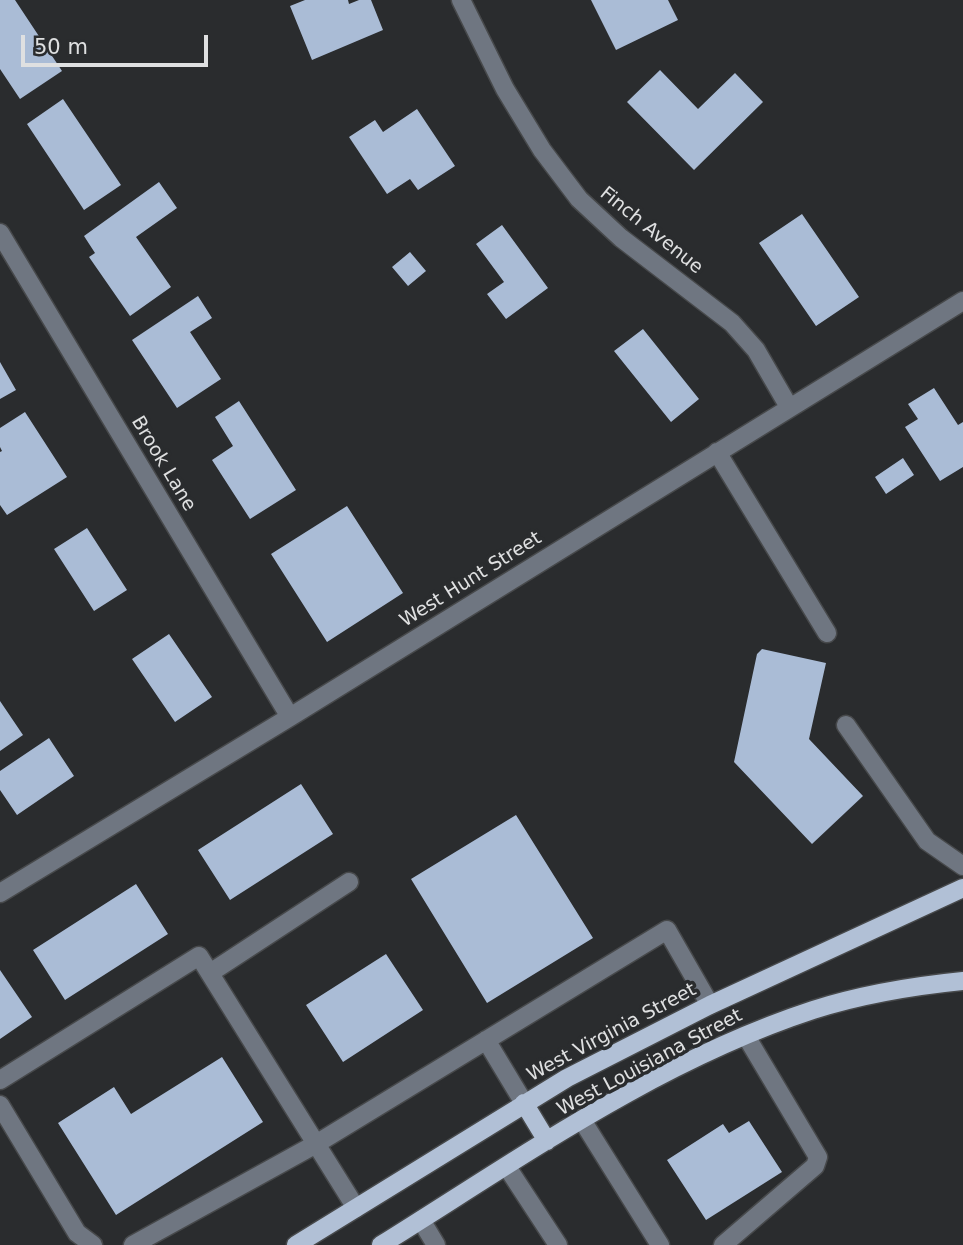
<!DOCTYPE html>
<style>
body{margin:0}
#map{position:relative;width:963px;height:1245px;overflow:hidden;background:#2a2c2e;font-family:"DejaVu Sans",sans-serif}
canvas{display:block}
.scale{position:absolute;left:21px;top:35px;width:187px;height:32px;box-sizing:border-box;border:4px solid #dfe0e1;border-top:0;padding-left:9px;font-size:21px;line-height:24px;white-space:nowrap;color:#dfe0e1;-webkit-text-stroke:5px #2a2c2e;paint-order:stroke}
</style>
<div id="map">
<canvas width="963" height="1245"></canvas>
<div class="scale">50 m</div>
</div>
<script>
const context = document.querySelector('canvas').getContext('2d');
context.lineJoin = 'round';
function fillPath(path, color) { context.fillStyle = color; context.fill(path, 'evenodd'); }
function strokePath(path, color, width, dash) { context.strokeStyle = color; context.lineWidth = width; context.lineCap = dash ? 'butt' : 'round'; context.setLineDash(dash || []); context.stroke(path); }
function drawText(font, color, halo, rows, align = 'center') {
  context.font = font + ' "DejaVu Sans",sans-serif'; context.lineWidth = 7; context.setLineDash([]); context.textBaseline = 'middle'; context.strokeStyle = halo; context.fillStyle = color; for (const [text, x, y, turn = 0] of rows) {
    context.save(); context.translate(x, y); context.rotate((+turn || 0) * Math.PI / 180); context.textAlign = isNaN(turn) ? turn : align; if (halo) context.strokeText(text, 0, 0); context.fillText(text, 0, 0); context.restore();
  }
}
const building = new Path2D(`
 M0,0H15L62,71L20,99L0,69Z
 M305,0H348L349,4L359,0H371L383,30L312,60L290,6Z
 M591,0H668L678,20L616,50Z
 M660,70L698,109L735,73L763,102L694,170L627,102Z
 M63,99L121,185L84,210L27,124Z
 M417,109L455,166L418,190L410,179L387,194L349,137L375,120L383,132Z
 M159,182L177,208L136,237L171,287L130,316L89,257L95,253L84,236Z
 M802,214L859,297L816,326L759,243Z
 M502,225L548,288L506,319L487,294L504,282L476,244Z
 M410,252L426,271L408,286L392,267Z
 M198,296L212,318L190,332L221,379L177,408L132,340Z
 M643,329L699,399L671,422L614,351Z
 M0,362L16,390L0,399Z
 M934,388L958,425L963,422V467L940,481L905,427L918,419L908,404Z
 M239,401L296,490L250,519L212,460L233,446L215,417Z
 M25,412L67,477L7,515L0,505V452L2,451L0,447V428Z
 M903,458L914,475L886,494L875,477Z
 M347,506L403,593L327,642L271,554Z
 M87,528L127,590L94,611L54,549Z
 M169,634L212,697L175,722L132,659Z
 M762,649L826,663L809,739L863,796L812,844L734,762L757,654Z
 M0,701L23,735L0,751Z
 M49,738L74,776L17,815L0,790V771Z
 M301,784L333,834L230,900L198,850Z
 M516,815L593,938L487,1003L411,879Z
 M136,884L168,934L65,1000L33,950Z
 M386,954L423,1010L343,1062L306,1005Z
 M0,970L32,1017L0,1039Z
 M222,1057L263,1122L116,1215L58,1123L114,1087L131,1114Z
 M749,1121L782,1172L706,1220L667,1160L723,1124L729,1133Z`);
const minor = new Path2D(`
 M461,0L505,89L542,150L579,199L621,238L732,323L756,350L789,407
 M0,233L290,717
 M717,452L827,633
 M846,725L927,841L963,866
 M0,893L290,717L963,301
 M210,973L349,882
 M486,1040L524,1103
 M0,1080L199,956L356,1208
 M0,1105L77,1233L93,1245
 M582,1120L660,1245
 M507,1167L558,1245
 M421,1220L436,1245
 M133,1245L316,1144L667,930L710,1005
 M723,1245L815,1166L818,1157L746,1036`);
const major = new Path2D(`
 M524,1103L547,1141
 M296,1245L567,1078L710,1005L963,888
 M381,1245C519,1159 657,1061 813,1010C860,995 913,986 963,981`);
const streetNames = [
 ["Finch Avenue",651,231,39],
 ["Brook Lane",163,464,59],
 ["West Hunt Street",471,580,-32],
 ["West Virginia Street",612,1033,-28],
 ["West Louisiana Street",650,1063,-28]
];
fillPath(building, '#aabcd6');
strokePath(minor, '#47494b', 21);
strokePath(major, '#47494b', 21);
strokePath(minor, '#6f7681', 18);
strokePath(major, '#b1c0d6', 18);
drawText('19px', '#dfe0e1', '#2a2c2e', streetNames);
</script>
